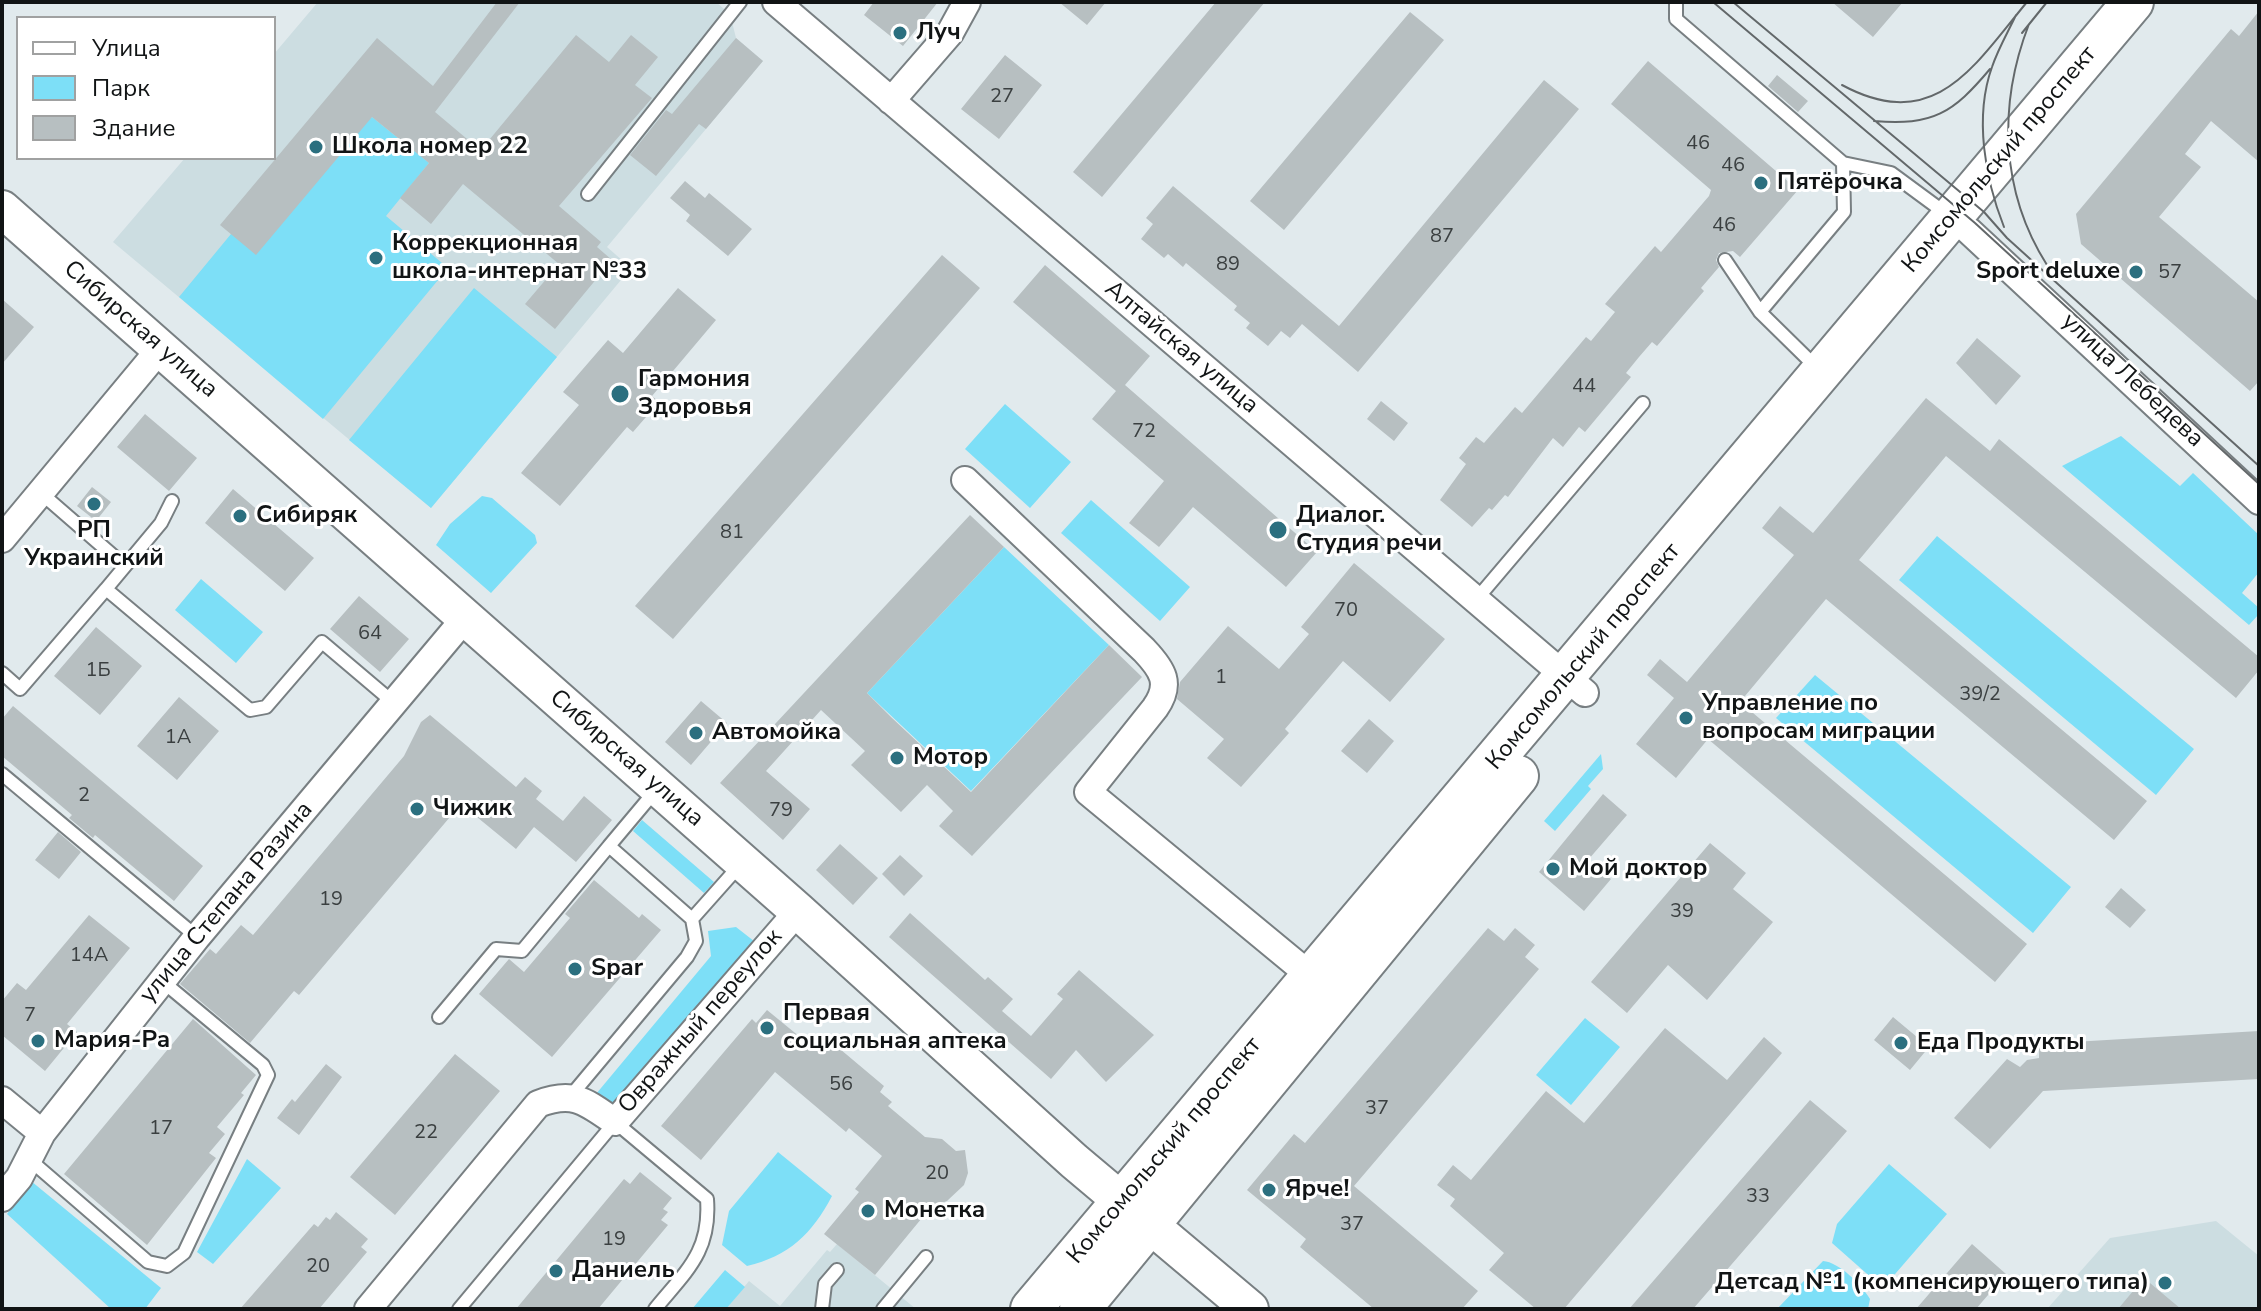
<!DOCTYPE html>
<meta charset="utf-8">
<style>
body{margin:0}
#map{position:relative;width:2261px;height:1311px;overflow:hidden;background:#e1eaed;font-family:"Nunito Sans",sans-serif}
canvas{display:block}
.frame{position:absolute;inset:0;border:4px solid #111415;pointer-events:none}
.legend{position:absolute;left:16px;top:16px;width:260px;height:144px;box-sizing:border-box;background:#fff;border:2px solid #a0a1a1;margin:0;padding:10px 14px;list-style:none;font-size:24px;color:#111415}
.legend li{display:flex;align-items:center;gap:16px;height:40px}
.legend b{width:40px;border:2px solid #a0a1a1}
</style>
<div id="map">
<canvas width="2261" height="1311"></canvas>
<div class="frame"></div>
<ul class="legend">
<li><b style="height:10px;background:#fff"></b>Улица</li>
<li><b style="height:22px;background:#7ddff7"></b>Парк</li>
<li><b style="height:22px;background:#b7bfc1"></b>Здание</li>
</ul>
</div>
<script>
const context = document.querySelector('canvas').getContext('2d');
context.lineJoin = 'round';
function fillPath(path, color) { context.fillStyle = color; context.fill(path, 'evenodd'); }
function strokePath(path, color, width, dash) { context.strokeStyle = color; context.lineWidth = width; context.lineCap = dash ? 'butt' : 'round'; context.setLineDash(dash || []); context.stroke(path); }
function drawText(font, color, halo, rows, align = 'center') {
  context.font = font + ' "Nunito Sans",sans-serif'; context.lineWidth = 6; context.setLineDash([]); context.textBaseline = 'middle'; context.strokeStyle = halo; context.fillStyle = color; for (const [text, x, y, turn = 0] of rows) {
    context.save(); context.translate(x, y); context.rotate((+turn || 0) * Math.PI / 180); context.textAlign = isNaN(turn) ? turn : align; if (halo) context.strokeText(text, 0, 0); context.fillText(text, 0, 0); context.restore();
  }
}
const built = new Path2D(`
 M318,2H716L730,14L736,38L763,61L607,247L631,268L431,508L113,242L185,158H274V54Z
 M2216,1221L2259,1256V1309H2047L2110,1238Z
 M837,1244L916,1309H726L749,1281L780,1306L827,1250L830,1252Z`);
const green = new Path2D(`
 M372,117L429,163L386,216L448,268L323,419L179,297L231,234Z
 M474,288L557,357L431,508L349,440Z
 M1005,404L1071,462L1030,508L965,449Z
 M2121,436L2180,486L2193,473L2259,535V572L2242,593L2259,608V614L2249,625L2062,466Z
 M482,496L492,498L535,535L537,543L491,593L436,545L450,524Z
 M1091,500L1190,587L1160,621L1061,533Z
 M1937,536L2194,749L2156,795L1899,580Z
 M1004,547L1109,645L971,791L867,693Z
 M201,579L263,632L236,663L175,610Z
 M1815,675L2071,887L2033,933L1776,718Z
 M1601,754L1603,769L1588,786L1591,789L1555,831L1544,821Z
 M642,820L714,882L704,893L633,831Z
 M736,927L759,945L619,1113L596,1094L711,956L708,931Z
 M1585,1018L1620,1047L1571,1105L1536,1075Z
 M778,1152L832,1196C812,1234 789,1256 747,1266L722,1245L729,1211Z
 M247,1159L281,1188L213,1264L197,1252Z
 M1889,1164L1947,1214L1883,1288L1832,1243L1837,1224Z
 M31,1181L161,1288L145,1309H111L7,1214Z
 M1823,1261C1839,1262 1862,1285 1870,1299L1868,1309H1777Z
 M725,1270L745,1287L726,1309H692Z`);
const building = new Path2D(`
 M497,2H520L435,112L473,144L477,139L485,145L576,35L609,62L631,35L658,57L635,85L652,98L559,206L601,242L597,247L612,260L555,329L525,304L559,264L463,184L431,224L400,198L429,163L372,117L256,255L220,225L377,38L433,86Z
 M874,2H938L903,46L864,15Z
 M1059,2H1106L1087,25Z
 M1216,2H1265L1102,197L1073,172Z
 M1832,2H1903L1873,37Z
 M2259,11V162L2211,121L2185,154L2201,167L2159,217L2259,302V381L2250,391L2081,244L2076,214L2231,29L2239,36Z
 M1410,12L1444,40L1284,230L1250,201Z
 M736,38L763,61L706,129L699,124L656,176L630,155L666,110L672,114Z
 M1005,55L1042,85L999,139L961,109Z
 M1648,61L1798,190L1740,257L1733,251L1719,253L1716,260L1719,267L1701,288L1704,291L1657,346L1652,342L1639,357L1626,373L1631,377L1585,432L1579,427L1563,447L1553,438L1508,497L1505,495L1492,510L1489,508L1472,527L1440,500L1466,464L1459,458L1476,437L1484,443L1515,407L1522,413L1586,337L1591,341L1615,312L1605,304L1655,246L1661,252L1709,196L1711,190L1611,104Z
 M1777,75L1808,101L1798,112L1768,86Z
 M1544,80L1579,109L1358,372L1302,324L1290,338L1281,331L1268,346L1246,328L1250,323L1234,310L1237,306L1186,263L1183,267L1168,254L1164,258L1141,239L1153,224L1146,218L1173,186L1339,326Z
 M685,181L705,198L709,193L752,229L728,256L686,221L690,215L670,198Z
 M942,255L980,288L673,639L635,606Z
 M1045,265L1150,356L1125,385L1317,552L1286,587L1193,507L1159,547L1129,523L1164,481L1092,419L1116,391L1013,302Z
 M678,288L716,320L652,396L659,402L633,432L627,427L560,506L521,473L579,405L563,392L608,340L623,353Z
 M2,299L34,327L2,364Z
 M1977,338L2021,376L1996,405L1956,363Z
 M1926,398L1990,451L1999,439L2259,657V670L2236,698L1946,456L1859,560L2147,801L2114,840L1826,599L1740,702L2027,944L1995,982L1708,739L1676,778L1636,744L1674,698L1647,675L1660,659L1687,682L1794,555L1762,528L1780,506L1813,533Z
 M1381,401L1408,423L1394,441L1367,419Z
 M145,414L197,458L169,491L117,447Z
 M92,487L111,502L96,521L77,506Z
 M233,489L314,558L285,591L205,523Z
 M970,515L1004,547L867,693L892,718L971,792L1109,645L1142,677L972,856L939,826L953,811L927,785L901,812L851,765L865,751L821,710L766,771L810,809L783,840L720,783Z
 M1354,563L1445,639L1390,702L1343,661L1285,729L1289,733L1241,787L1207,758L1224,739L1177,699L1180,682L1228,626L1279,669L1309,634L1301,627Z
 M359,596L409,639L380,672L330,629Z
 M96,627L142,666L100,715L54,676Z
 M179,697L219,731L177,780L137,746Z
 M701,701L727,723L691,765L665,742Z
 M13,706L203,866L174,901L95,835L93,838L69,818L72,815L2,756V719Z
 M430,715L516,787L525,777L542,791L536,799L563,821L584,796L612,820L576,862L534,827L516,849L461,804L299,995L294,991L250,1043L180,984L210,949L216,954L241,925L253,935L404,756L421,722Z
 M1369,719L1394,741L1367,773L1341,751Z
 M1603,794L1627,815L1588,860L1611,879L1584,911L1539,872Z
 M58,832L81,852L59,879L35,860Z
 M1710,843L1746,873L1733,889L1773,922L1707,1000L1668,965L1627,1013L1591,982Z
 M840,844L878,878L853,905L816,870Z
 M900,855L923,876L904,896L882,874Z
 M594,880L639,918L642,914L661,930L552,1057L479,994L509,959L524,972L570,918L565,914Z
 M2121,888L2146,910L2130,928L2105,907Z
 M910,913L985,980L988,977L1013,999L1002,1011L1031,1036L1063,999L1057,994L1079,970L1154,1035L1106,1082L1076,1050L1051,1079L889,937Z
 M89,915L130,948L67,1024L77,1032L45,1071L2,1035V1001L17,983L26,990Z
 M1488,928L1504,941L1515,928L1535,945L1525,957L1539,969L1354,1186L1478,1291L1462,1309H1374L1300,1247L1306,1239L1247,1190L1294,1134L1305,1143Z
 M767,1010L811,1046L818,1039L830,1049L834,1044L884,1086L880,1092L892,1102L888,1106L925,1137L942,1139L956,1151L965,1150L968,1173L964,1185L947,1201L931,1207L875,1275L824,1234L859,1192L855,1189L882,1156L849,1128L846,1132L775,1072L701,1160L661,1126L752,1019L756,1023Z
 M1893,1017L1929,1047L1910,1070L1874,1040Z
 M193,1019L256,1075L241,1093L244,1095L217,1127L225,1134L209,1153L216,1158L147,1245L64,1174Z
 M1665,1028L1727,1080L1764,1037L1782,1053L1564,1309H1536L1489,1270L1504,1253L1450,1206L1455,1199L1437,1185L1453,1165L1471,1180L1546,1091L1584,1123Z
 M2259,1031V1079L2043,1091L1990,1149L1954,1118L2007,1059L2020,1067L2027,1060L2039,1058V1044Z
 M455,1054L500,1091L395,1215L350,1177Z
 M326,1064L342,1077L299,1135L277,1118L292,1099L295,1102Z
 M1810,1100L1847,1131L1693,1309H1629Z
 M640,1172L672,1198L663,1209L668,1212L661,1220L668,1225L598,1309H516L624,1179L630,1184Z
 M336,1212L368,1239L361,1247L367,1252L319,1309H240L314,1224L318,1227L326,1217L330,1220Z
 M1972,1244L2006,1274L1976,1309H1916Z
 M2144,1278L2181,1309H2118Z`);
const lane = new Path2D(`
 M1676,2V19L1843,163L1891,173L1948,215
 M588,194L740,2
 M1725,260L1760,312L1816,367
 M1760,312L1844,212L1843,163
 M41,493L125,566
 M172,501L161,523L106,589L250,710L266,707L322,642L394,703
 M1475,601L1643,403
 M2,673L20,689L106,589
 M2,774L197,937
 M656,790L609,846L692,919L740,865
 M439,1017L496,949L522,951L609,846
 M569,1098L687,957L696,941L692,919
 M30,1160L148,1262L167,1266L184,1253L268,1075L263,1065L162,981
 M459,1309L615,1122L707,1199C711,1252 686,1271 655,1309
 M822,1309L825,1284L837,1270
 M883,1309L926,1257`);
const street = new Path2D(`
 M776,2L1585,693
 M891,101L950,33L967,2
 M1969,231L2259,501
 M965,480L1144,650C1163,670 1172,684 1155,708L1088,792L1312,977
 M2,539L160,349
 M2,1100L42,1133
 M2,1198L19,1178L42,1133L197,937L466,617
 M368,1309L538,1104C574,1090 586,1102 615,1122L798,911`);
const secondary = new Path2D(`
 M2,209L798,911L1074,1161L1250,1309`);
const primary = new Path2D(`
 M1031,1309L2133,2
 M1080,1309L1518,776`);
const tram = new Path2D(`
 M1713,2L1975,223L2259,484
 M1733,2L1984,212L2007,238L2259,466
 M2029,24C1998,104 2000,191 2047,265
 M2022,33L2047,2
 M1842,85C1935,135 1974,66 2027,2
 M1874,121C1933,126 1953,113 1990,69
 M2004,227C1985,179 1974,117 1992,67C1998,49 2008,32 2016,15`);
const markers = [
 [900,33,8,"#2b6f7f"],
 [316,147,8,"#2b6f7f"],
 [1761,183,8,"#2b6f7f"],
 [376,258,8,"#2b6f7f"],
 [2136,272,8,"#2b6f7f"],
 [620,394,10,"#2b6f7f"],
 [94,504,8,"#2b6f7f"],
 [240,516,8,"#2b6f7f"],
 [1278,530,10,"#2b6f7f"],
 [1686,718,8,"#2b6f7f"],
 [696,733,8,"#2b6f7f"],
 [897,758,8,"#2b6f7f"],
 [417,809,8,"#2b6f7f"],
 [1553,869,8,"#2b6f7f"],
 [575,969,8,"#2b6f7f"],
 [767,1028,8,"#2b6f7f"],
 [38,1041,8,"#2b6f7f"],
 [1901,1043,8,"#2b6f7f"],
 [1269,1190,8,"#2b6f7f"],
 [868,1211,8,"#2b6f7f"],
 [556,1271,8,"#2b6f7f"],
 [2165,1283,8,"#2b6f7f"]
];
const numberNames = [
 ["27",1002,97],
 ["46",1698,144],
 ["46",1733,166],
 ["46",1724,226],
 ["87",1442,237],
 ["89",1228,265],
 ["57",2170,273],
 ["44",1584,387],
 ["72",1144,432],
 ["81",732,533],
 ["70",1346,611],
 ["64",370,634],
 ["1Б",98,671],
 ["1",1221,678],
 ["39/2",1980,695],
 ["1А",178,738],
 ["2",84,796],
 ["79",781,811],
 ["19",331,900],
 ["39",1682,912],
 ["14А",89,956],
 ["7",30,1016],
 ["56",841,1085],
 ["37",1377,1109],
 ["17",161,1129],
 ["22",426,1133],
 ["20",937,1174],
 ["33",1758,1197],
 ["37",1352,1225],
 ["19",614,1240],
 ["20",318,1267]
];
const poiNames = [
 ["Луч",916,33],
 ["Школа номер 22",332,147],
 ["Пятёрочка",1777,183],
 ["Коррекционная",392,244],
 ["школа-интернат №33",392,272],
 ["Sport deluxe",2120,272,"right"],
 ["Гармония",638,380],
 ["Здоровья",638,408],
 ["Сибиряк",256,516],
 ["Диалог.",1296,516],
 ["Студия речи",1296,544],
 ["РП",94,531,"center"],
 ["Украинский",94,559,"center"],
 ["Управление по",1702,704],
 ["вопросам миграции",1702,732],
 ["Автомойка",712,733],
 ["Мотор",913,758],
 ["Чижик",433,809],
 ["Мой доктор",1569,869],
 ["Spar",591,969],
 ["Первая",783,1014],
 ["социальная аптека",783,1042],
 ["Мария-Ра",54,1041],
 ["Еда Продукты",1917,1043],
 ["Ярче!",1285,1190],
 ["Монетка",884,1211],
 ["Даниель",572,1271],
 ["Детсад №1 (компенсирующего типа)",2149,1283,"right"]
];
const streetNames = [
 ["Комсомольский проспект",2000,160,-50],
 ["Сибирская улица",140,330,41],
 ["Алтайская улица",1181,348,40],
 ["улица Лебедева",2132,381,43],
 ["Комсомольский проспект",1584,657,-50],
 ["Сибирская улица",626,759,41],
 ["улица Степана Разина",227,903,-50],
 ["Овражный переулок",701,1022,-49],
 ["Комсомольский проспект",1165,1151,-50]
];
fillPath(built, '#ccdde1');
fillPath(green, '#7ddff7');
fillPath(building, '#b7bfc1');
strokePath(lane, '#787f82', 16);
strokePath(street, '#787f82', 30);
strokePath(secondary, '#787f82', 40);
strokePath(primary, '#787f82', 44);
strokePath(lane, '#fff', 12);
strokePath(street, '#fff', 26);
strokePath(secondary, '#fff', 36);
strokePath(primary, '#fff', 40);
strokePath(tram, '#63686a', 2);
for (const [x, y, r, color] of markers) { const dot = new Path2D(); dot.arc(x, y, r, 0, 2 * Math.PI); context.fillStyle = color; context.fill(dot); strokePath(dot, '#fff', 3); }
drawText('20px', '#3a3f40', null, numberNames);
drawText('bold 24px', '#111415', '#fff', poiNames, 'left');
drawText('24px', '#111415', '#fff', streetNames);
</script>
